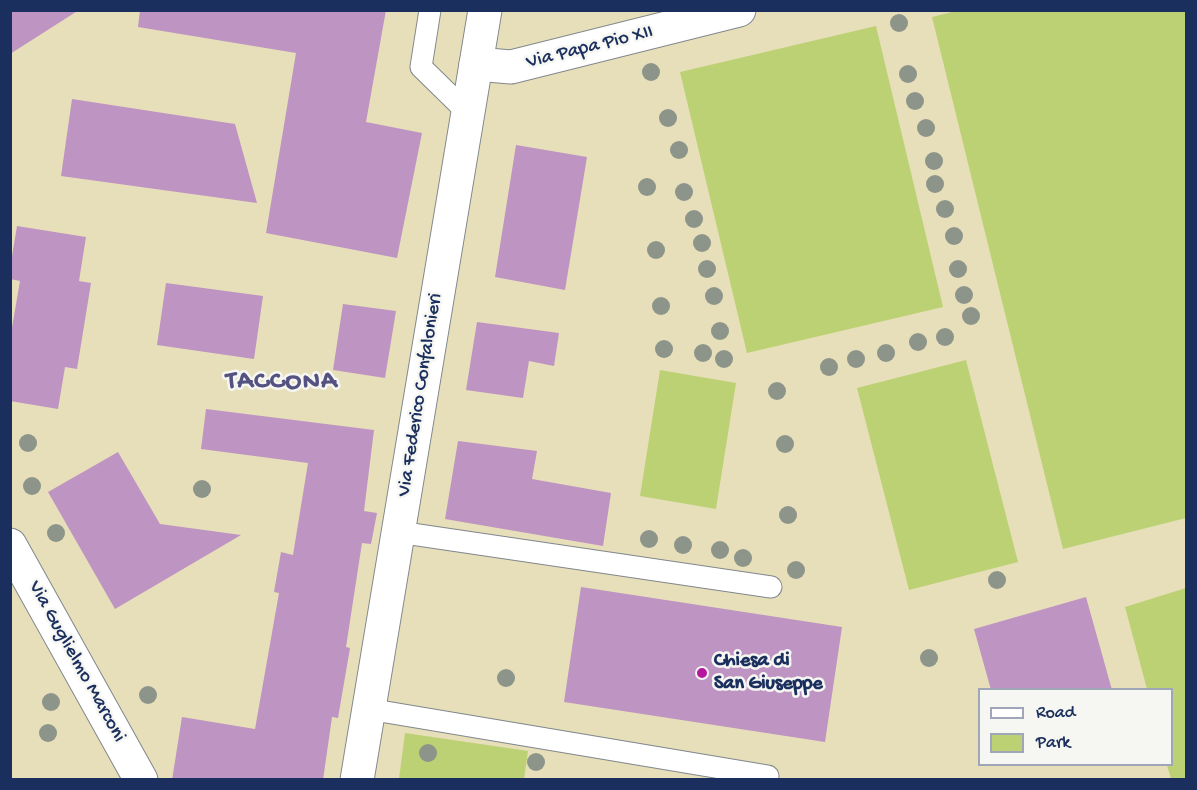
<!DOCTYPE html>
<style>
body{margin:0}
#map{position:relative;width:1197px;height:790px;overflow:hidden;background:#e7dfb9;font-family:"Gochi Hand",sans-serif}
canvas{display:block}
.frame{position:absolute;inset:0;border:12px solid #1b2f5e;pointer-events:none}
.legend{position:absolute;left:978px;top:688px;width:195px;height:78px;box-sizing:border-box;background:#f6f6f2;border:2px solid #9ea6b7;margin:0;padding:8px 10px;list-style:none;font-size:18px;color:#1b2f5e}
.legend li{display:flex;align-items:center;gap:12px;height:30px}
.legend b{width:30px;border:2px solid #9ea6b7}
</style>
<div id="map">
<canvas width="1197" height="790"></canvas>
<div class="frame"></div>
<ul class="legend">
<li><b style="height:8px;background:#fff"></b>Road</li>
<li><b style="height:16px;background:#bcd174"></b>Park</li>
</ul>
</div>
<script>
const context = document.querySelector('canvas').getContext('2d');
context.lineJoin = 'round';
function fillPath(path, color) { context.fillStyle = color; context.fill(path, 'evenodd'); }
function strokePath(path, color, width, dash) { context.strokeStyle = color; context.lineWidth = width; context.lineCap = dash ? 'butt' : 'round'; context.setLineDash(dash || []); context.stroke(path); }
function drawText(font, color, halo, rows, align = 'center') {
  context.font = font + ' "Gochi Hand",sans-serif'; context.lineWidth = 5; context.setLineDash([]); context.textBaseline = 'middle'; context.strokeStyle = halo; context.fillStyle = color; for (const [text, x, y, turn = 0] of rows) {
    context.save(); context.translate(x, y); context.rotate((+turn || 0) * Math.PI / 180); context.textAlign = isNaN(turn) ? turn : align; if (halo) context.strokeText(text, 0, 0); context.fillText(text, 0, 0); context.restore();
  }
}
const green = new Path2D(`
 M956,11H1186V518L1063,549L932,17Z
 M876,26L943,307L747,353L680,72Z
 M966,360L1018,562L909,590L857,388Z
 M660,370L736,383L716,509L640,496Z
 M1186,588V779H1171L1167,765L1172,764V690L1147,689L1125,607Z
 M405,733L528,751L524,779H399Z`);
const building = new Path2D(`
 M10,10H79L10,54Z
 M140,10H386L366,122L422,133L397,258L266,233L296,53L138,27Z
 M72,99L235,124L257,203L61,176Z
 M516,145L587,157L565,290L495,277Z
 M17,226L86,237L79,281L91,283L77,369L65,367L58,409L10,401V339L20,281L10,279V268Z
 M166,283L263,296L254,359L157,345Z
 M343,304L396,311L385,378L333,370Z
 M477,322L559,333L554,366L529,361L523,398L466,390Z
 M206,409L374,430L364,511L377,513L371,544L362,543L346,647L350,648L338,718L332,717L323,780H172L182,717L255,729L279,593L274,592L281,552L293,555L308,463L201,449Z
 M458,441L537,451L532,479L611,493L603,546L445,519Z
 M118,452L160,524L241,535L115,609L48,492Z
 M581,587L842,627L825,742L564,702Z
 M1086,597L1112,690H991L974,629Z`);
const service = new Path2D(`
 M430,10L421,67L468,113
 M398,532L771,587
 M368,709L768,776`);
const minor = new Path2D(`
 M476,64L511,67L739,10
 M10,545L141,780`);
const tertiary = new Path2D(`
 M357,780L485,10`);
const trees = [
 [899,23],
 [651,72],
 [908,74],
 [915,101],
 [668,118],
 [926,128],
 [679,150],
 [934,161],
 [935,184],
 [647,187],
 [684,192],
 [945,209],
 [694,219],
 [954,236],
 [702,243],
 [656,250],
 [707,269],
 [958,269],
 [964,295],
 [714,296],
 [661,306],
 [971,316],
 [720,331],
 [945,337],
 [918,342],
 [664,349],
 [703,353],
 [886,353],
 [724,359],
 [856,359],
 [829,367],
 [777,391],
 [28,443],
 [785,444],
 [32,486],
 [202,489],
 [788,515],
 [56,533],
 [649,539],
 [683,545],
 [720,550],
 [743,558],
 [796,570],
 [997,580],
 [929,658],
 [506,678],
 [148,695],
 [51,702],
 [48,733],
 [428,753],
 [536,762]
];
const markers = [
 [702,673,6,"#b5179e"]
];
const streetNames = [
 ["Via Papa Pio XII",590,48,-14],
 ["Via Federico Confalonieri",421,395,-81],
 ["Via Guglielmo Marconi",76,662,61]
];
const poiNames = [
 ["Chiesa di",714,662],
 ["San Giuseppe",714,685]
];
const districtNames = [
 ["TACCONA",282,383]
];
fillPath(green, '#bcd174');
fillPath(building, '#be94c2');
strokePath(service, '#81878c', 23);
strokePath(minor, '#81878c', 35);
strokePath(tertiary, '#81878c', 35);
strokePath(service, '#fff', 21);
strokePath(minor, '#fff', 33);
strokePath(tertiary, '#fff', 33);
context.fillStyle = '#8d958a';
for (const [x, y] of trees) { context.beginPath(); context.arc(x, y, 9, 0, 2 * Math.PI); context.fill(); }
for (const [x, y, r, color] of markers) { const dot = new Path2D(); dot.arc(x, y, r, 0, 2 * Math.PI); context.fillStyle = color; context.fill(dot); strokePath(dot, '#f6f6f2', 2); }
drawText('20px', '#1b2f5e', '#f6f6f2', streetNames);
drawText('bold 20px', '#1b2f5e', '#f6f6f2', poiNames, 'left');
context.letterSpacing = '1.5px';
drawText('bold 26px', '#545281', '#f6f6f2', districtNames);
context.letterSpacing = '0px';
</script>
